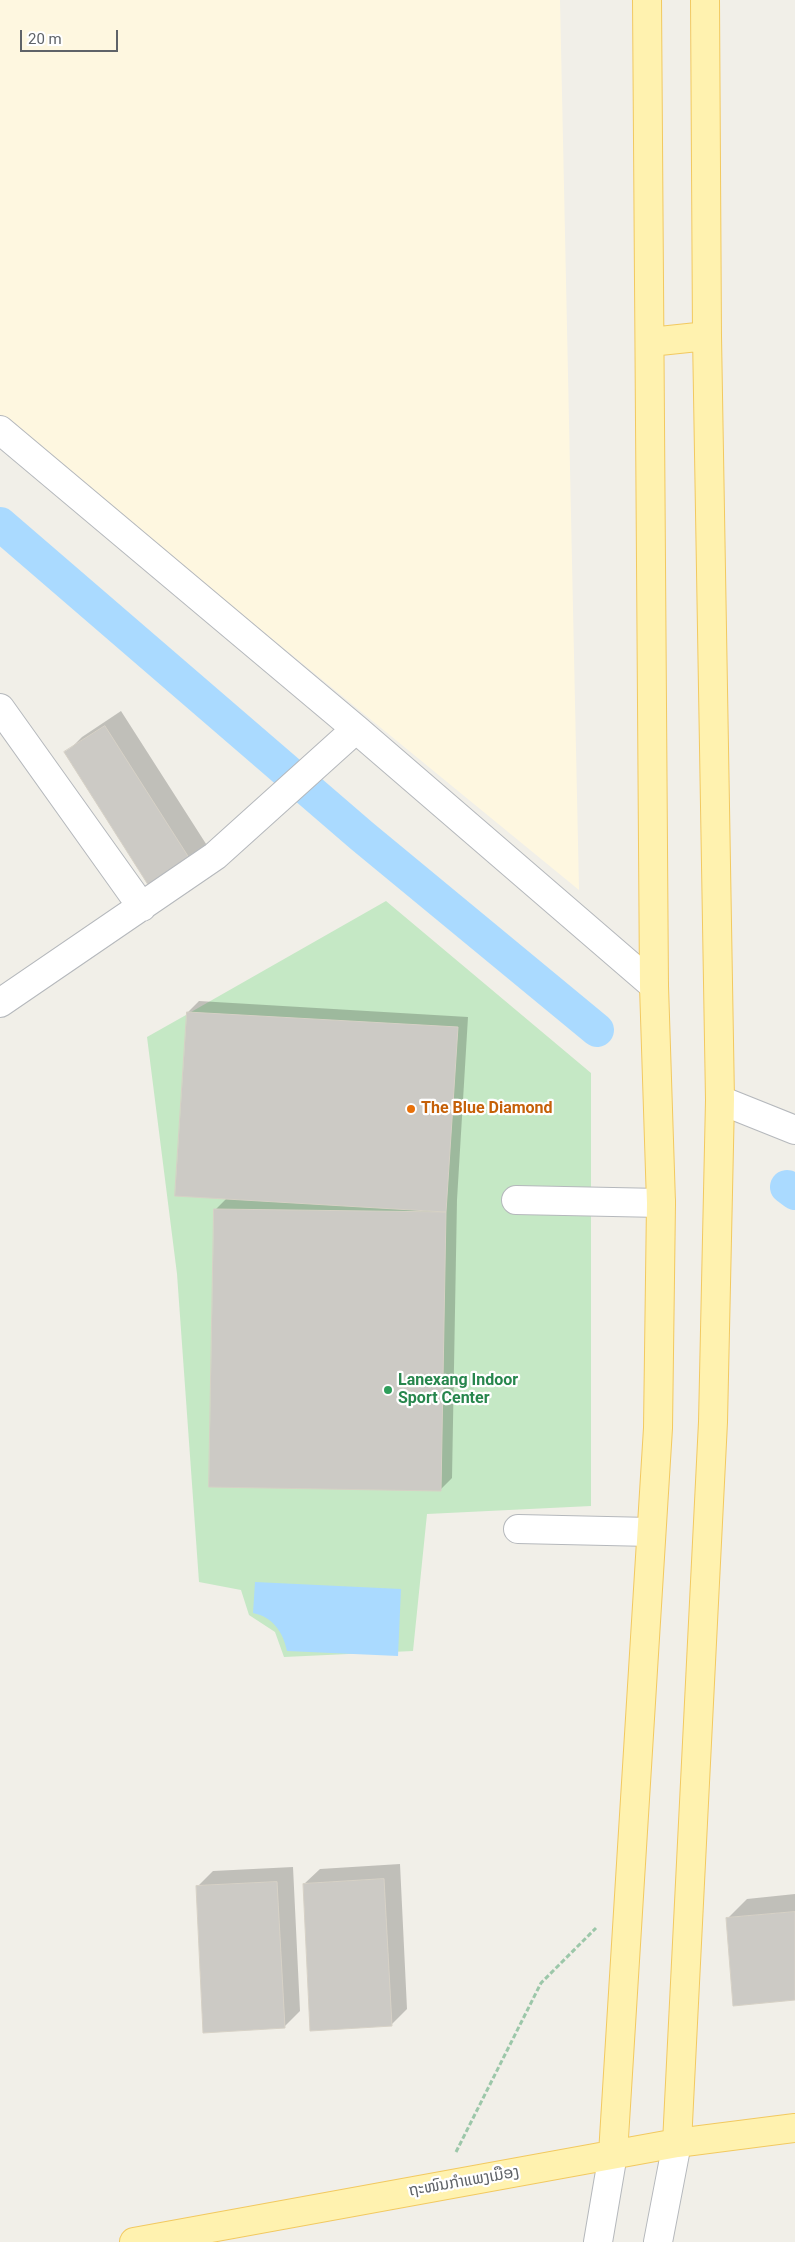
<!DOCTYPE html>
<meta charset="utf-8">
<style>
body{margin:0}
#map{position:relative;width:795px;height:2242px;overflow:hidden;background:#f1efe8;font-family:Roboto,sans-serif}
canvas{display:block}
.scale{position:absolute;left:20px;top:30px;width:98px;height:22px;box-sizing:border-box;border:2px solid #5f6368;border-top:0;padding-left:6px;font-size:15px;line-height:18px;white-space:nowrap;color:#5f6368;-webkit-text-stroke:4px #fff;paint-order:stroke}
</style>
<div id="map">
<canvas width="795" height="2242"></canvas>
<div class="scale">20 m</div>
</div>
<script>
const context = document.querySelector('canvas').getContext('2d');
context.lineJoin = 'round';
function fillPath(path, color) { context.fillStyle = color; context.fill(path, 'evenodd'); }
function strokePath(path, color, width, dash) { context.strokeStyle = color; context.lineWidth = width; context.lineCap = dash ? 'butt' : 'round'; context.setLineDash(dash || []); context.stroke(path); }
function drawText(font, color, halo, rows, align = 'center') {
  context.font = font + ' Roboto,"Noto Sans Lao",sans-serif'; context.lineWidth = 4.5; context.setLineDash([]); context.textBaseline = 'middle'; context.strokeStyle = halo; context.fillStyle = color; for (const [text, x, y, turn = 0] of rows) {
    context.save(); context.translate(x, y); context.rotate((+turn || 0) * Math.PI / 180); context.textAlign = isNaN(turn) ? turn : align; if (halo) context.strokeText(text, 0, 0); context.fillText(text, 0, 0); context.restore();
  }
}
const commercial = new Path2D(`
 M0,0H560L579,890L0,416Z`);
const green = new Path2D(`
 M386,901L591,1073V1506L427,1514L413,1651L284,1657L275,1632L249,1615L241,1590L199,1582L177,1274L147,1037L186,1015L187,1012H191Z`);
const water = new Path2D(`
 M255,1582L401,1589L398,1656L287,1651C283,1632 273,1617 253,1613Z`);
const shadow = new Path2D(`
 M121,711L208,847L192,863L66,753L82,737Z
 M199,1001L468,1017L457,1200L452,1478L441,1489L216,1209L227,1198L188,1012Z
 M400,1864L407,2009L391,2025L304,1884L320,1869Z
 M293,1867L300,2011L284,2027L197,1887L213,1871Z
 M795,1894V1999L727,1919L747,1899Z`);
const canal = new Path2D(`
 M0,524L362,836L597,1030
 M787,1187L795,1193`);
const building = new Path2D(`
 M105,726L193,864L152,891L64,752Z
 M187,1012L458,1027L446,1212L175,1196Z
 M214,1209L446,1212L441,1491L209,1487Z
 M384,1879L392,2026L310,2031L303,1884Z
 M277,1882L285,2028L203,2033L196,1886Z
 M795,1912V2000L733,2006L726,1918Z`);
const path = new Path2D(`
 M456,2152L541,1983L596,1928`);
const minor = new Path2D(`
 M0,430L356,729L654,986
 M0,708L142,907
 M0,1003L215,856L356,729
 M720,1100L795,1130
 M516,1200L661,1203
 M518,1529L651,1532
 M598,2242L613,2154
 M658,2242L677,2143`);
const major = new Path2D(`
 M650,342L707,336
 M677,2143L713,1422L720,1100L707,336L705,0
 M613,2154L658,1428L661,1203L654,986L647,0
 M134,2242L677,2143L795,2128`);
const markers = [
 [411,1109,5,"#e8710a"],
 [388,1390,5,"#2e9e5b"]
];
const foodNames = [
 ["The Blue Diamond",421,1109]
];
const leisureNames = [
 ["Lanexang Indoor",398,1381],
 ["Sport Center",398,1399]
];
const streetNames = [
 ["ຖະໜົນກຳແພງເມືອງ",464,2182,-10]
];
fillPath(commercial, '#fef7e0');
fillPath(green, '#c5e8c5');
fillPath(water, '#aadaff');
fillPath(shadow, '#0003');
strokePath(canal, '#aadaff', 34);
fillPath(building, '#cccac5');
strokePath(building, '#d6d1c6', 1);
strokePath(minor, '#b5b8bc', 30);
strokePath(major, '#f2c960', 30);
strokePath(path, '#9cc7a9', 3, [5, 2.5]);
strokePath(minor, '#fff', 28);
strokePath(major, '#fff2af', 28);
for (const [x, y, r, color] of markers) { const dot = new Path2D(); dot.arc(x, y, r, 0, 2 * Math.PI); context.fillStyle = color; context.fill(dot); strokePath(dot, '#fff', 2); }
drawText('bold 16px', '#c56008', '#fff', foodNames, 'left');
drawText('bold 16px', '#27864d', '#fff', leisureNames, 'left');
drawText('16px', '#5f6368', '#fff', streetNames);
</script>
